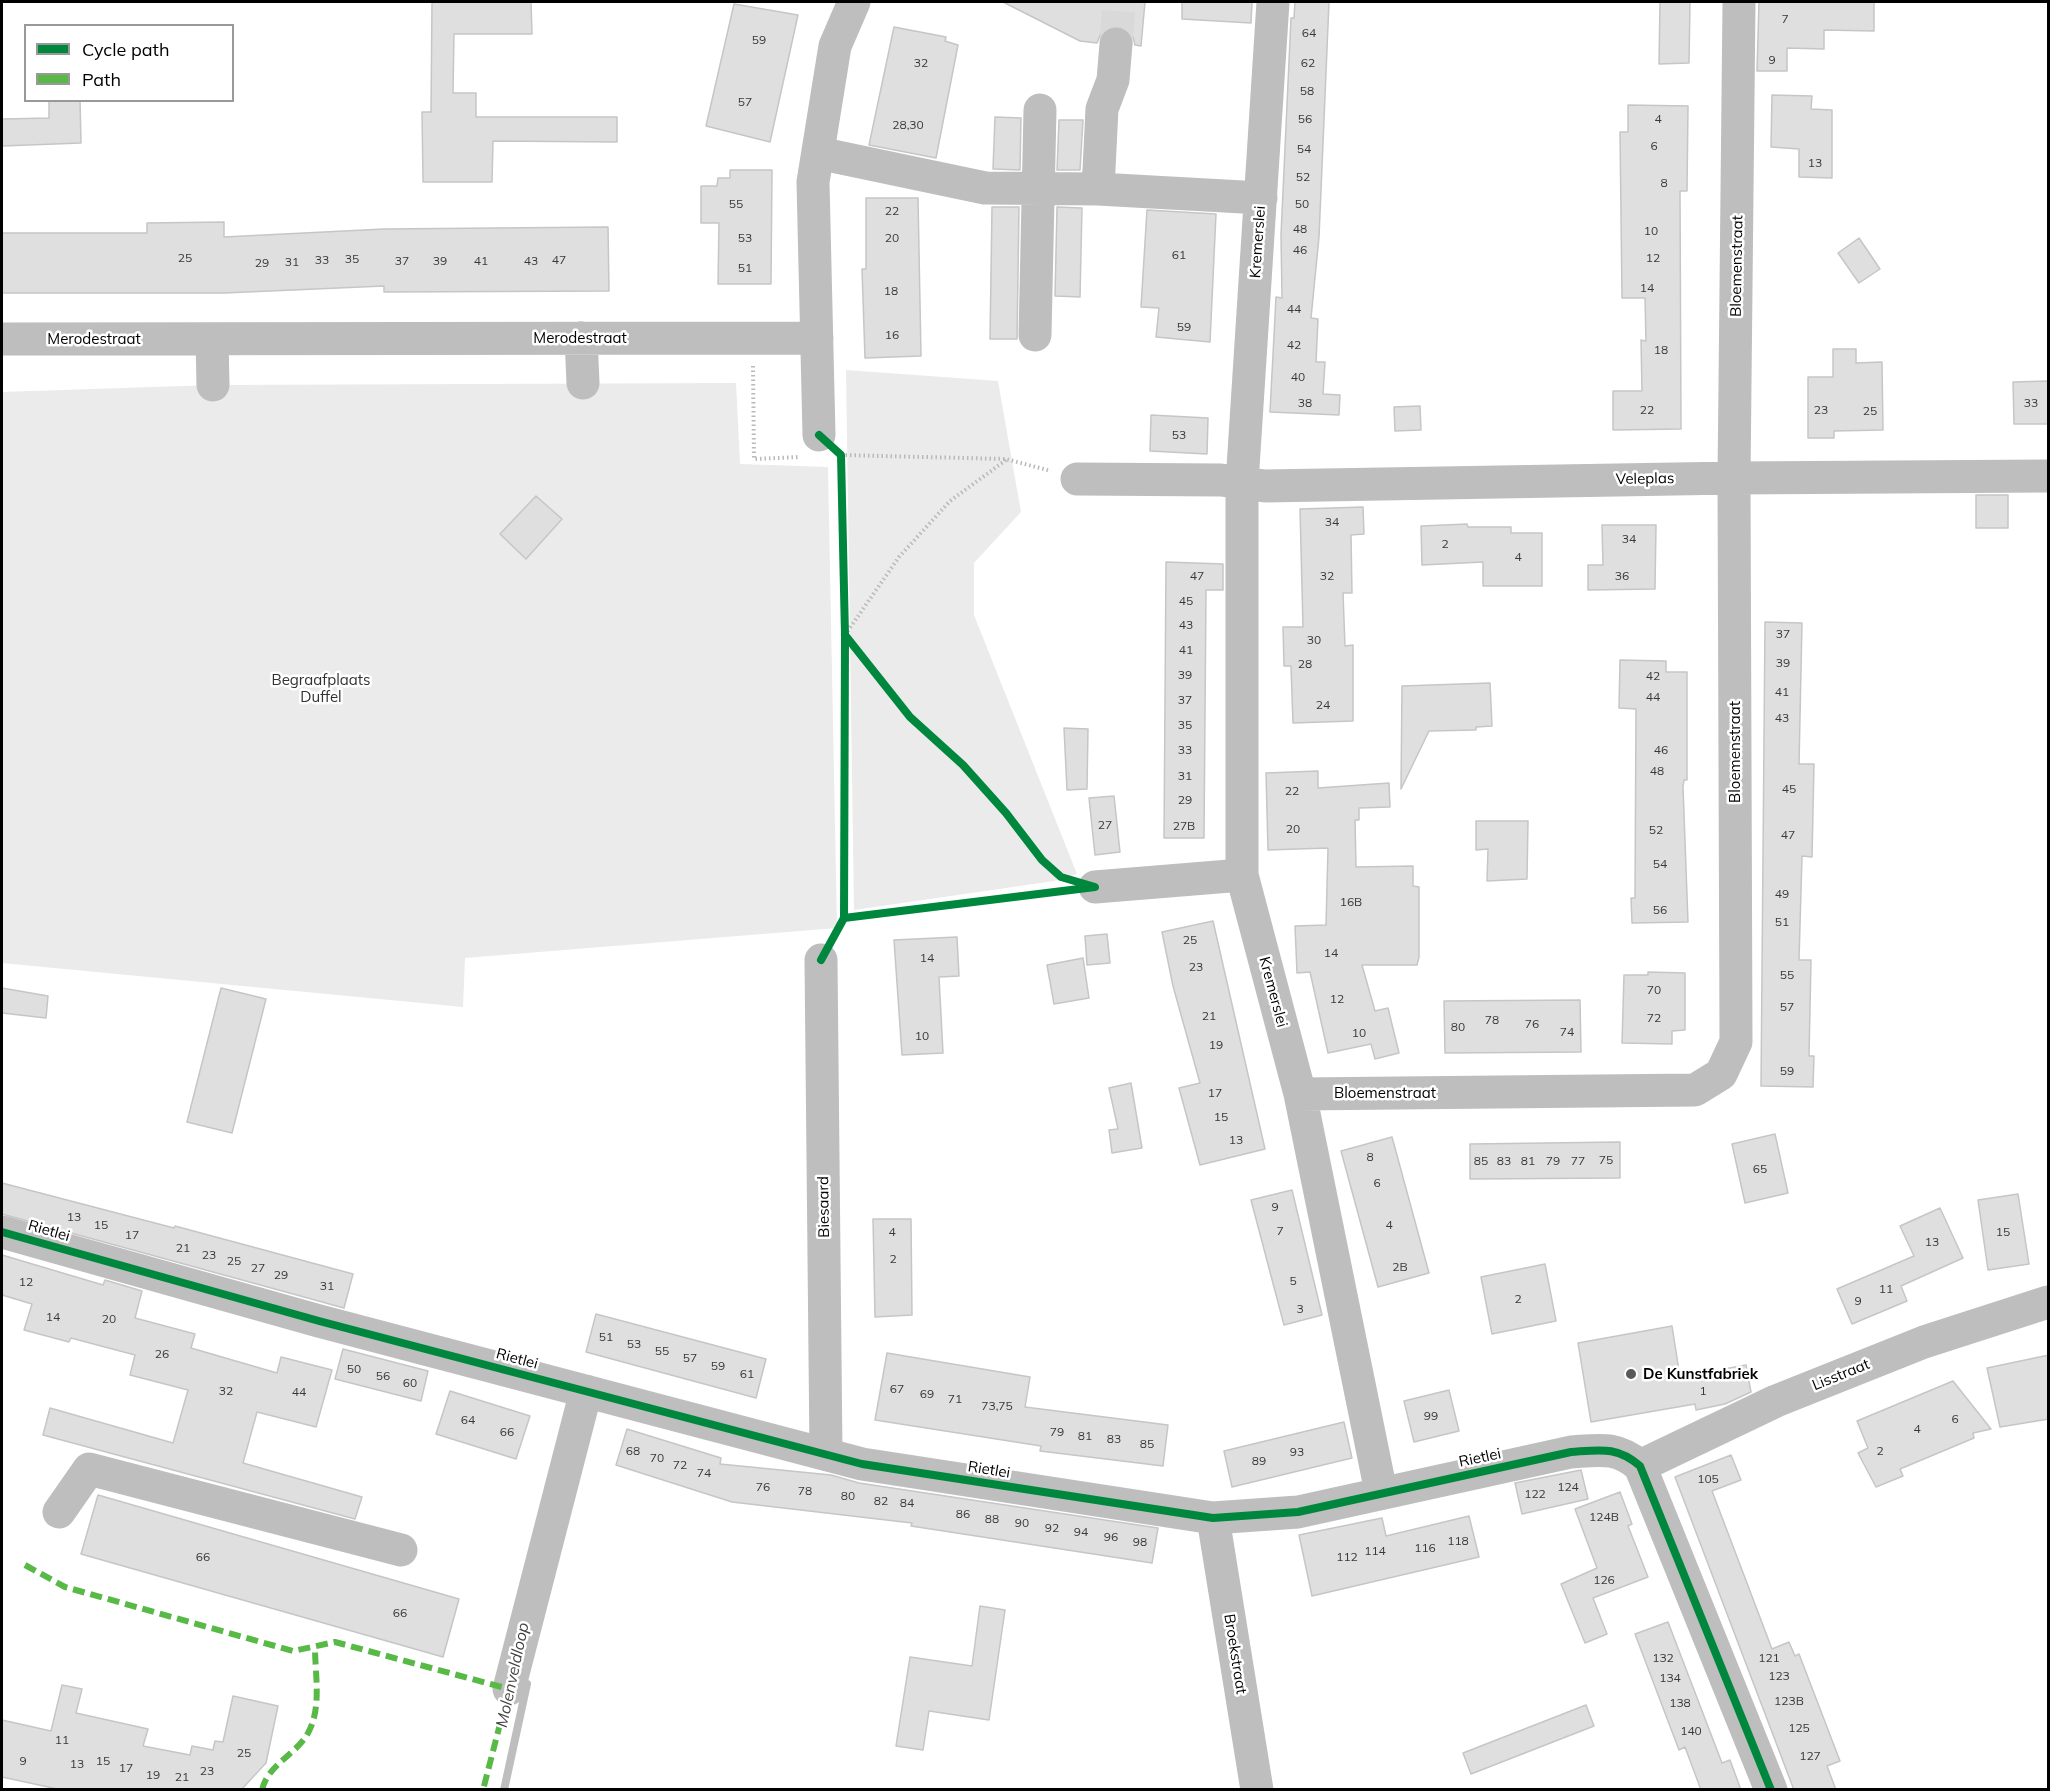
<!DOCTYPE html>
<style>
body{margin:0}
#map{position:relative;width:2050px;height:1791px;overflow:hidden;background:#fff;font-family:Mulish,sans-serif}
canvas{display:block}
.frame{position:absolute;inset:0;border:3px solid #000;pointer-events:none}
.legend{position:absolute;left:24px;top:24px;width:210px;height:78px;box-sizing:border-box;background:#fff;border:2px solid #999;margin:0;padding:8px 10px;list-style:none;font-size:18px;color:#000}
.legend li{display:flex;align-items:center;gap:12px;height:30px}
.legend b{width:30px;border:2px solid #999}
</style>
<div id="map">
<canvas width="2050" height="1791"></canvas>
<div class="frame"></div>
<ul class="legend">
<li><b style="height:8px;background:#00873e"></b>Cycle path</li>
<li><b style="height:8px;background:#58b947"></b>Path</li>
</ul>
</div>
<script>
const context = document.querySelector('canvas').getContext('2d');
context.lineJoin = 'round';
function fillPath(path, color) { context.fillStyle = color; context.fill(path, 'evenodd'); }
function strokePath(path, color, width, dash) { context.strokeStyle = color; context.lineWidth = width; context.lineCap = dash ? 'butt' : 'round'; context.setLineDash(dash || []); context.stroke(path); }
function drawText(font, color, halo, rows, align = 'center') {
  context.font = font + ' Mulish,sans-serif'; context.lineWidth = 5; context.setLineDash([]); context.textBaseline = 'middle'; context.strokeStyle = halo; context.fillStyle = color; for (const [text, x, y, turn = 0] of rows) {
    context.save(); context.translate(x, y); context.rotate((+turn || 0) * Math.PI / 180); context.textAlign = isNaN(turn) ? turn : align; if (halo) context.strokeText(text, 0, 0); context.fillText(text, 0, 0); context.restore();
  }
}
const green = new Path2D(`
 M846,370L998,381L1021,512L974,563V615L1077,874L1054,881L854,910Z
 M736,383L740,464L828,467L837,928L465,958L463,1007L2,963V392L213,385Z`);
const stream = new Path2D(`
 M504,1790L527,1684`);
const building = new Path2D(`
 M432,2H531L532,34H454L453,93H476V117H617V142L493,141L492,182H423L422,112H431Z
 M1003,2H1145L1141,46L1135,45L1133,37L1127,29L1117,25L1109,27L1101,33L1097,43L1080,41Z
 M1182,2H1252L1251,23L1182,19Z
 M1295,2H1329L1319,237L1311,318L1318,319L1316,362H1325L1323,394L1340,395L1339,415L1270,412L1276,297L1282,298L1281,235L1291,18H1294Z
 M1660,2H1690L1689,63L1659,64Z
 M1759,2H1874V31L1824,30V49L1787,48V71H1757Z
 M734,4L798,15L770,142L706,126Z
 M894,27L946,37L945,41L958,45L936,158L869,145Z
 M1772,95L1812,96L1811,109L1832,110V178L1799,177V149L1771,147Z
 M49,100H80L81,143L2,146V119L49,118Z
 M1628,105L1688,106L1687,191H1680L1681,429L1613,430V391H1642L1641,340L1646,341L1645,298H1622L1620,132H1628Z
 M995,117L1021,118L1020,170L993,169Z
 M1059,120H1083L1080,170H1057Z
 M730,170H772L771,284H718L719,223H701V186H717L718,178H730Z
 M866,198H918L921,356L865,358L862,269H866Z
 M992,207H1019L1017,339H990Z
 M1057,207L1082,208L1080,297L1055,296Z
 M1147,210L1216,214L1210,342L1156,337L1159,308L1141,307Z
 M224,222V237L384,229L608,227L609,291L384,292V286L224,293H2V233H147V223Z
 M1859,238L1880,269L1859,283L1838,253Z
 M1833,349H1856V363L1882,362L1883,430L1834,431V438H1808V377H1833Z
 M2049,381V424H2014L2013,382Z
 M1420,406L1421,430L1395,431L1394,407Z
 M1151,415L1208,418L1207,454L1150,451Z
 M1976,495H2008V528H1976Z
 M536,496L562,519L526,559L500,534Z
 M1363,507L1364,534L1351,535L1352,593H1343L1345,646L1353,645V721L1293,723L1291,666H1284L1283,627H1303L1300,509Z
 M1467,524L1468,527H1511V533H1542V586H1483V562L1422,565L1421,526Z
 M1602,525H1656L1655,589L1588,590V565H1603Z
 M1166,562L1223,564V590H1206L1204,838H1164Z
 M1765,622L1802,623L1799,764H1814L1812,857L1802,856L1799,960H1811L1809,1056H1814L1813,1087L1761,1086Z
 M1620,660L1666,661V672H1687V780H1684L1683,787L1688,922L1632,923L1631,898H1635L1636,709L1619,708Z
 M1490,683L1492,726L1476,727V730L1429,731L1401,789L1402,686Z
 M1064,728L1088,729L1087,789L1067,790Z
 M1318,771V788L1389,783L1390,807L1359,808V820H1355L1356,867L1413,866V886L1419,887V957L1417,965H1362L1375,1011L1388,1008L1399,1053L1375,1059L1371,1044L1328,1053L1310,972L1297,973L1295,926L1326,925L1328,848L1268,850L1266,773Z
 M1114,796L1120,852L1095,855L1089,798Z
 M1476,821H1528L1527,879L1487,881L1488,849L1476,850Z
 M1213,921L1265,1149L1200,1165L1179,1088L1200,1083L1173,986L1162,932Z
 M1107,934L1110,963L1087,965L1085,936Z
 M957,937L959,976L939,977L943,1053L902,1055L894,940Z
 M1083,958L1089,998L1054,1004L1047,965Z
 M1648,972L1685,973V1030L1672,1031V1044L1622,1043L1624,975H1648Z
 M2,988L48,996L46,1018L2,1013Z
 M221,988L266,999L232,1133L187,1122Z
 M1580,1000L1581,1052L1445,1053L1444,1001Z
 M1131,1083L1142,1148L1112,1153L1109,1130L1118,1129L1109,1088Z
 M1775,1134L1788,1193L1745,1203L1732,1144Z
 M1392,1137L1429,1273L1378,1287L1341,1151Z
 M1620,1142V1178L1470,1179V1144Z
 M2,1183L174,1228L175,1226L353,1274L344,1308L2,1214Z
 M1292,1190L1322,1315L1284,1325L1251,1200Z
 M2018,1194L2029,1264L1988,1270L1978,1200Z
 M1940,1208L1963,1258L1901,1286L1907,1301L1852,1324L1837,1289L1914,1256L1900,1226Z
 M873,1219H911L912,1315L875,1317Z
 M2,1255L103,1285L105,1280L142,1291L135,1318L195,1334L191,1348L277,1373L281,1357L332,1370L316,1427L257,1412L243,1463L362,1497L355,1519L43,1435L50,1408L173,1443L188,1390L130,1375L135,1355L71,1338L69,1342L24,1330L32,1304L2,1295Z
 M1545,1264L1556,1321L1492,1334L1481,1277Z
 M596,1314L766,1359L756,1398L586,1352Z
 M1672,1326L1680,1377L1746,1365L1751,1392L1725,1404L1696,1410L1695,1404L1591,1422L1578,1343Z
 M343,1349L428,1371L421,1401L335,1379Z
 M887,1353L1030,1377L1025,1407L1168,1425L1163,1466L1040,1451L1041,1446L875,1420Z
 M2049,1355V1419L2000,1427L1987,1368Z
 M1953,1381L1991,1429L1973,1433L1974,1438L1900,1469L1903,1476L1876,1487L1858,1453L1868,1448L1857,1421Z
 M1449,1390L1459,1431L1414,1442L1404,1401Z
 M450,1391L530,1416L516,1459L436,1434Z
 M1344,1422L1352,1458L1232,1487L1224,1451Z
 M627,1429L721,1458L720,1464L831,1475L859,1483L1158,1528L1152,1563L911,1526L912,1523L732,1502L616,1465Z
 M1731,1455L1741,1480L1712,1491L1772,1649L1789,1642L1795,1656L1799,1654L1840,1761L1827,1766L1836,1790H1794L1675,1477Z
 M1581,1470L1588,1499L1522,1514L1515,1483Z
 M1620,1492L1632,1524L1628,1526L1648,1577L1593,1598L1607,1634L1585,1643L1561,1584L1597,1568L1575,1509Z
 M98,1495L459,1599L443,1657L81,1554Z
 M1469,1516L1479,1557L1312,1596L1299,1535L1382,1518L1386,1536Z
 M980,1606L1005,1610L989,1720L929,1711L923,1750L896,1746L910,1657L972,1666Z
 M1668,1622L1722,1763L1730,1760L1741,1790H1701L1685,1747L1679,1750L1635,1634Z
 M62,1685L82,1689L76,1713L148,1729L143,1746L190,1755L192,1746L213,1750L215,1741L223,1742L233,1696L278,1706L266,1763L241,1790H62L2,1777V1720L51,1731Z
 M1586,1705L1594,1726L1471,1774L1463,1753Z`);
const minorTunnel = new Path2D(`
 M1116,44L1119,2`);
const path = new Path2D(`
 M753,366L754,459L800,457
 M841,455L1006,459L1051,471
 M845,635L899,557L950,501L1006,460`);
const minor = new Path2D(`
 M1273,2L1242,483V875L1300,1094L1381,1492
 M818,153L985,188L1098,189L1261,198
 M1098,189L1102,109L1113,80L1116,44
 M1035,335L1040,110
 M581,338L583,383
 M2,339L817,338
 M212,339L213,385
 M819,435L813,182L835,46L854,2
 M1077,479L1221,480L1265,486L1734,478L2048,476
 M1095,887L1242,875
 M821,960L826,1454
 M1300,1094L1695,1090L1721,1074L1736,1042L1734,478L1739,2
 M2,1232L319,1321L862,1464L1213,1518L1298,1512L1571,1452C1600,1450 1617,1446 1640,1466L1771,1790
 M1640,1466L1776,1401L1924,1342L2048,1302
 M59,1512L89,1469L401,1550
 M1213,1518L1257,1790
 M509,1689L586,1391`);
const quiet = new Path2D(`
 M25,1565L65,1587L293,1651L335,1642L509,1689L483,1790
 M262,1790C268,1764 296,1755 308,1733C322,1708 315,1675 315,1647`);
const cycleway = new Path2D(`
 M819,435L841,455L845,635L844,918L821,960
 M844,918L1095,887L1061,877L1042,860L1006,813L963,765L910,717L845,635
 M2,1232L319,1321L862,1464L1213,1518L1298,1512L1571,1452C1600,1450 1617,1446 1640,1466L1771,1790`);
const markers = [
 [1631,1374,6,"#595959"]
];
const numberNames = [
 ["7",1785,19],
 ["64",1309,33],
 ["59",759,40],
 ["9",1772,60],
 ["32",921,63],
 ["62",1308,63],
 ["58",1307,91],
 ["57",745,102],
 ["56",1305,119],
 ["4",1658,119],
 ["28,30",908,125],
 ["6",1654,146],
 ["54",1304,149],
 ["13",1815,163],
 ["52",1303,177],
 ["8",1664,183],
 ["55",736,204],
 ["50",1302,204],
 ["22",892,211],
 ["48",1300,229],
 ["10",1651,231],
 ["53",745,238],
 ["20",892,238],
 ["46",1300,250],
 ["61",1179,255],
 ["25",185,258],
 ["12",1653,258],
 ["35",352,259],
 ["33",322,260],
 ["47",559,260],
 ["37",402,261],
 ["39",440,261],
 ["41",481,261],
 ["43",531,261],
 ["31",292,262],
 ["29",262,263],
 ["51",745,268],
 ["14",1647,288],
 ["18",891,291],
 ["44",1294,309],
 ["59",1184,327],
 ["16",892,335],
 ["42",1294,345],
 ["18",1661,350],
 ["40",1298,377],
 ["38",1305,403],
 ["33",2031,403],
 ["22",1647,410],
 ["23",1821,410],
 ["25",1870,411],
 ["53",1179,435],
 ["34",1332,522],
 ["34",1629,539],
 ["2",1445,544],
 ["4",1518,557],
 ["47",1197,576],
 ["32",1327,576],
 ["36",1622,576],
 ["45",1186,601],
 ["43",1186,625],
 ["37",1783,634],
 ["30",1314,640],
 ["41",1186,650],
 ["39",1783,663],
 ["28",1305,664],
 ["39",1185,675],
 ["42",1653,676],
 ["41",1782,692],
 ["44",1653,697],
 ["37",1185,700],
 ["24",1323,705],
 ["43",1782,718],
 ["35",1185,725],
 ["33",1185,750],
 ["46",1661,750],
 ["48",1657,771],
 ["31",1185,776],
 ["45",1789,789],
 ["22",1292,791],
 ["29",1185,800],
 ["27",1105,825],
 ["27B",1184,826],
 ["20",1293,829],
 ["52",1656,830],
 ["47",1788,835],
 ["54",1660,864],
 ["49",1782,894],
 ["16B",1351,902],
 ["56",1660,910],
 ["51",1782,922],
 ["25",1190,940],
 ["14",1331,953],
 ["14",927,958],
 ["23",1196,967],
 ["55",1787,975],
 ["70",1654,990],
 ["12",1337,999],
 ["57",1787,1007],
 ["21",1209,1016],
 ["72",1654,1018],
 ["78",1492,1020],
 ["76",1532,1024],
 ["80",1458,1027],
 ["74",1567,1032],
 ["10",1359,1033],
 ["10",922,1036],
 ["19",1216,1045],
 ["59",1787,1071],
 ["17",1215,1093],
 ["15",1221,1117],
 ["13",1236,1140],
 ["8",1370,1157],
 ["75",1606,1160],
 ["85",1481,1161],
 ["83",1504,1161],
 ["81",1528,1161],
 ["79",1553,1161],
 ["77",1578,1161],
 ["65",1760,1169],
 ["6",1377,1183],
 ["9",1275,1207],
 ["13",74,1217],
 ["15",101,1225],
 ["4",1389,1225],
 ["7",1280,1231],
 ["4",892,1232],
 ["15",2003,1232],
 ["17",132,1235],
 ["13",1932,1242],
 ["21",183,1248],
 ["23",209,1255],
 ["2",893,1259],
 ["25",234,1261],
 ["2B",1400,1267],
 ["27",258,1268],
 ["29",281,1275],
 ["5",1293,1281],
 ["12",26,1282],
 ["31",327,1286],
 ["11",1886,1289],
 ["2",1518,1299],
 ["9",1858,1301],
 ["3",1300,1309],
 ["14",53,1317],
 ["20",109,1319],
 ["51",606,1337],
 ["53",634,1344],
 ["55",662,1351],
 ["26",162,1354],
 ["57",690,1358],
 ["59",718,1366],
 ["50",354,1369],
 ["61",747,1374],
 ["56",383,1376],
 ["60",410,1383],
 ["67",897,1389],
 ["32",226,1391],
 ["1",1703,1391],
 ["44",299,1392],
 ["69",927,1394],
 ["71",955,1399],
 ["73,75",997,1406],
 ["99",1431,1416],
 ["6",1955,1419],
 ["64",468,1420],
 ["4",1917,1429],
 ["66",507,1432],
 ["79",1057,1432],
 ["81",1085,1436],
 ["83",1114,1439],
 ["85",1147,1444],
 ["68",633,1451],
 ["2",1880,1451],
 ["93",1297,1452],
 ["70",657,1458],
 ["89",1259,1461],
 ["72",680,1465],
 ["74",704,1473],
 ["105",1708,1479],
 ["76",763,1487],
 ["124",1568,1487],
 ["78",805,1491],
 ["122",1535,1494],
 ["80",848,1496],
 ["82",881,1501],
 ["84",907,1503],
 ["86",963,1514],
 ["124B",1604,1517],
 ["88",992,1519],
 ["90",1022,1523],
 ["92",1052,1528],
 ["94",1081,1532],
 ["96",1111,1537],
 ["118",1458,1541],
 ["98",1140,1542],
 ["116",1425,1548],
 ["114",1375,1551],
 ["66",203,1557],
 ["112",1347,1557],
 ["126",1604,1580],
 ["66",400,1613],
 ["132",1663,1658],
 ["121",1769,1658],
 ["123",1779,1676],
 ["134",1670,1678],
 ["123B",1789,1701],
 ["138",1680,1703],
 ["125",1799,1728],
 ["140",1691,1731],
 ["11",62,1740],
 ["25",244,1753],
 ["127",1810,1756],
 ["9",23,1761],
 ["15",103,1761],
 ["13",77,1764],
 ["17",126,1768],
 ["23",207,1771],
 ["19",153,1775],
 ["21",182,1777]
];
const streetNames = [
 ["Kremerslei",1258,242,-86],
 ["Bloemenstraat",1737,266,-89],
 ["Merodestraat",580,338],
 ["Merodestraat",94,339],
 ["Veleplas",1645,479,-1],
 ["Bloemenstraat",1735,752,-90],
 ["Kremerslei",1273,992,75],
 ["Bloemenstraat",1385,1093],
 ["Biesaard",824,1207,-91],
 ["Rietlei",49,1231,16],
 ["Rietlei",517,1359,15],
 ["Lisstraat",1841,1375,-22],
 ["Rietlei",1480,1458,-12],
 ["Rietlei",989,1470,9],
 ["Broekstraat",1235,1654,81]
];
const parkNames = [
 ["Begraafplaats",321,680],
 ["Duffel",321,697]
];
const poiNames = [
 ["De Kunstfabriek",1643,1374]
];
const waterNames = [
 ["Molenveldloop",513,1675,-78]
];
fillPath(green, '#ebebeb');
strokePath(stream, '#bebebe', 8);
fillPath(building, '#dfdfdf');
strokePath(building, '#c6c6c6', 1.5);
strokePath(minorTunnel, '#d9d9d9', 33, [33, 16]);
strokePath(path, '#b9b9b9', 4, [1.5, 3]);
strokePath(minor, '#bebebe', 33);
strokePath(quiet, '#58b947', 6, [12, 6]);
strokePath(cycleway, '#00873e', 8);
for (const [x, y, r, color] of markers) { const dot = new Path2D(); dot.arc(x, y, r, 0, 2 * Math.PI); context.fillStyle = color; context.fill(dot); strokePath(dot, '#fff', 2); }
drawText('12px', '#383838', null, numberNames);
drawText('15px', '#000', '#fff', streetNames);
drawText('15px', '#323232', '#fff', parkNames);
drawText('bold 15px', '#000', '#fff', poiNames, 'left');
drawText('italic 16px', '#434343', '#fff', waterNames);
</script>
